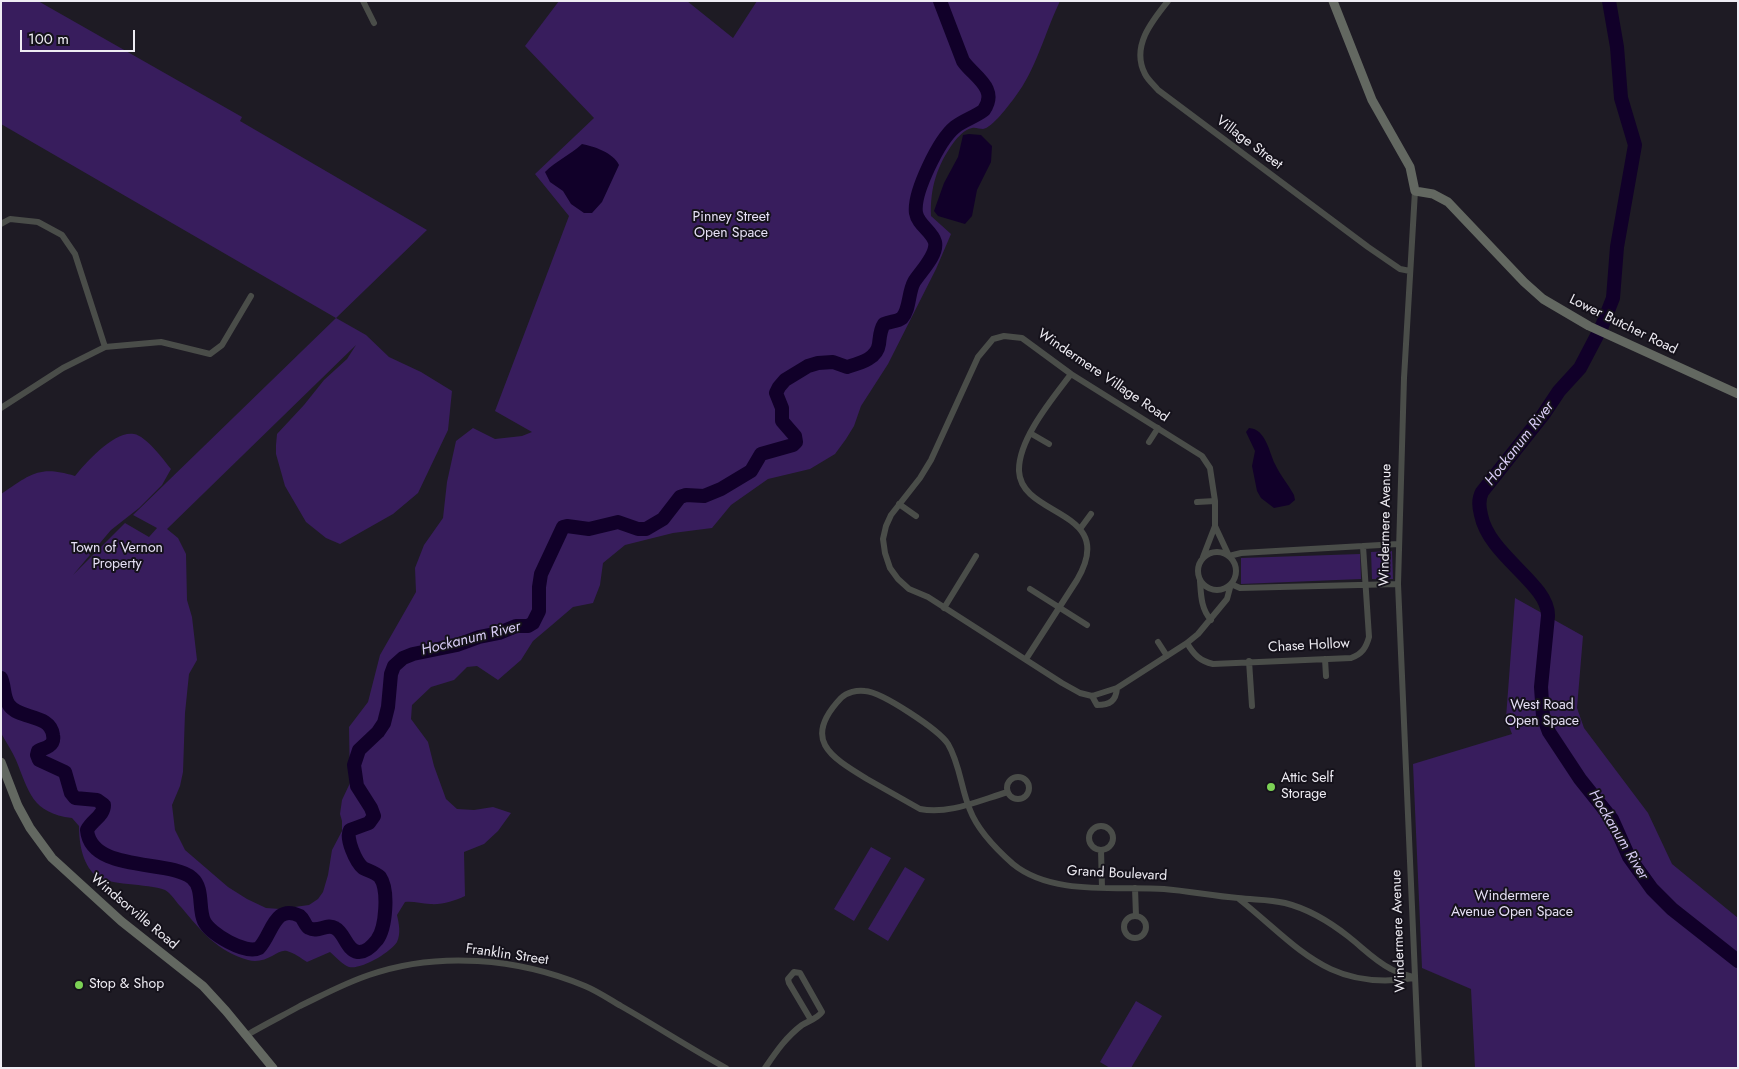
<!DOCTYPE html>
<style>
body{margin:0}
#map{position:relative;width:1739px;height:1069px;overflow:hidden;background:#1e1b24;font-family:Jost,sans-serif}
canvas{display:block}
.frame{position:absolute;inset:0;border:2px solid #eeecf3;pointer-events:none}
.scale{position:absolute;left:20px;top:30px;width:115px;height:22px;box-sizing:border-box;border:2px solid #eeecf3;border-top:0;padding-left:6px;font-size:15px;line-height:18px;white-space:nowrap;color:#eeecf3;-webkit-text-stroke:4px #15121b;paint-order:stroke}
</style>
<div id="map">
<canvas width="1739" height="1069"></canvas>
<div class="frame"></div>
<div class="scale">100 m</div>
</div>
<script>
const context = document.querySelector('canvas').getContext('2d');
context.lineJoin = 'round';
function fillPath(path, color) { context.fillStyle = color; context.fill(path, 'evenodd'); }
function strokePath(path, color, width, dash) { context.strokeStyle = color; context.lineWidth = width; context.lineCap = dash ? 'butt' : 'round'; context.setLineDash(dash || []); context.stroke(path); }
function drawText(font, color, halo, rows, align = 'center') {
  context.font = font + ' Jost,sans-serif'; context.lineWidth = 4; context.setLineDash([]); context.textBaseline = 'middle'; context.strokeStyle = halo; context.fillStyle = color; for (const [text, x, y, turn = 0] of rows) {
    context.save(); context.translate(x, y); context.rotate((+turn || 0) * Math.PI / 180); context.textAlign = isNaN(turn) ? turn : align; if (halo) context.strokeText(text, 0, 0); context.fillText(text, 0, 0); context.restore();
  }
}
const green = new Path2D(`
 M1,1H38L242,117L240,121L427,230L336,318L366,335L389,357L421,372L452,391L448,430L418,493L393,514L340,544L326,538L306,522L285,486L276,454V445L277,434L304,405L324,380L347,359L356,345L167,529L178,538L186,554L187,600L192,617L197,660L189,674L185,713L183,772L180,786L172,805L175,830L185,850L228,887L247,899L266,908L280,909L309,905L318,899L323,892L328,875L332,850L342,831V821L340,814L342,800L350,783L349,727L368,702L380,655L416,592L415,568L424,545L443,518L447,482L456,441L473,428L495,439L522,436L532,432L495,411L569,216L535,174L594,118L525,46L559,1H687L733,38L757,1H1060C1045,32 1036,70 1015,97C1009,105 992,128 983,129C980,129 975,127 972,128C965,129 958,137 954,142C937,165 930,188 931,216L951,234L936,269L888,364L861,406L854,426L846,439L835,454L810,469L768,479L731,505L712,528L673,533L625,545L603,563L600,585L593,603L573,607L552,625L533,641L521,660L498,680L477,666L467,667L454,680L431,687L412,705L411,719L428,742L434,766L446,799L457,809L474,810L493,807L511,813L498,831L484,844L464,852L465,896C454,901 442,905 430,904C421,904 414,901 405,902L397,915C399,924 401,933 397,942C391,952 361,970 349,967C343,965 336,957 330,952L307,962C301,958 294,953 287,951C278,948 267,965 248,960C218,952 200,930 181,907C176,902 171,893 165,890C147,883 108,886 95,875C82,863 79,842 79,826L72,818C32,813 29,792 16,760C12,751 6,742 1,733V494C31,474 39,465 75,476C86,462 115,430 134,434C146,436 163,459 171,469L162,485L139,508L111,530L73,575L125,523L149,537L157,528L133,515L336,318L1,124Z
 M1392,551L1393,579H1372L1371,552Z
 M1360,554L1361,579L1241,584V558Z
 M1515,598L1583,636L1577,708L1584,728L1648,813L1672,864L1738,918V1068H1475L1471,989L1422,968L1413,764L1512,734L1506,718Z
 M871,847L891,858L854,921L834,909Z
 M905,867L925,879L888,941L868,929Z
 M1136,1001L1162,1016L1131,1068H1110L1100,1062Z`);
const water = new Path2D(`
 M969,134L981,135L992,146L991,162L977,190L972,216L965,224L938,216L934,211L944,183L958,157L963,135Z
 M582,144C593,146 614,153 619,165L602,202L592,213H584L571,204L563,191L550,182L545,172C556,161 570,155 582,144Z
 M1249,428C1266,429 1269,452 1275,464C1280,475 1288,484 1294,495L1295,500L1289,505L1274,508L1261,498L1257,491L1252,466L1255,451L1246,432Z`);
const river = new Path2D(`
 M1609,1L1617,47L1621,98L1635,145L1617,247L1613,298L1602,326L1580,368L1559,391L1543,415L1482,492C1478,500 1479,507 1481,515C1489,556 1549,584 1548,616L1541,687L1543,716L1549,732L1580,779L1612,819L1629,857L1652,889L1672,909L1738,961
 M1,678C5,686 3,697 9,705C19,720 50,713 53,735C54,740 53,743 49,746C46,748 42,749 38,751L37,755L39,760L65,772L71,793L75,798L97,800L104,805C104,816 92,820 87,830C91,873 170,859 192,878C204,888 198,908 204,921C210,934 246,955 259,948C272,935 274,903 300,916C304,919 305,926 309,928C318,933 327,923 335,928C345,933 346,950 358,952C366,953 373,945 377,940C386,928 389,890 380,877C375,872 369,871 363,868C356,862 345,838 350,830L369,823L374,816L371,808L357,786L354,765L359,750L378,732L384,723L388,707L391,674L394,666L403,658L413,654L457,645L479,637L499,633L516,626H528L533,623L539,611V587L541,574L563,527L567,526L589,529L618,522L638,529H646L663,519L680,497L686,495L704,496L721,489L751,471L761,454L793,445L796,442L795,436L782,421V408L776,393L779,387L785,380L808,366L818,363L833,362L847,367C860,363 877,359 879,344C880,336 880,330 884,324C890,321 897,322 902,318C910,309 908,293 914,282C920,272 938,255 935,242C932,231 918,225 916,213C913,193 939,140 955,127C964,120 975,117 984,110C999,88 973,76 963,61L940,1`);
const street = new Path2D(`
 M363,1L374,23
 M1168,1C1151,22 1131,47 1145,74C1148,80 1154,85 1158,90L1368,247L1400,269L1410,271
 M1415,191L1404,378L1398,584L1419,1068
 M1,224L10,219L38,222L62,235L75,254L105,347
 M1,408L63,368L105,347L161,342L210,354L222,345L251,296
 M1030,433L1049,444
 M1149,442L1158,428
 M1197,502L1215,501
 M899,504L916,516
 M1080,529L1091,514
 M1198 571a19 19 0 1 1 38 0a19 19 0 1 1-38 0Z
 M1203,557L1215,526
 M1200,581C1201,595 1201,609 1211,620
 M1398,584L1240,588L1231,584L1227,599L1198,634L1187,643L1117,688L1092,696L1080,693L1062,683L928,597L909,589L898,579L890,568L885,553L883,539L886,526L891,515L920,478L931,460L978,357L993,339L1004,336L1022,338L1071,374L1202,456L1210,468L1215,501V526L1229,556L1241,553L1398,544
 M1030,589L1087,625
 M944,608L976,556
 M1158,642L1167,656
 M1187,643C1194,655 1200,661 1213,664L1351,658C1362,654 1366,648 1369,637L1363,546
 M1026,659L1077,580C1119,509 1021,518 1019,471C1018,439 1053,398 1071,374
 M1325,659L1326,676
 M1249,661L1252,706
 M1092,696L1097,705C1110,705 1116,701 1117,688
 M1007 788a11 11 0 1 1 22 0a11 11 0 1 1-22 0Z
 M1008,792C980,800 949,815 920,809C902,799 885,789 867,779C829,756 802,739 841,698C847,692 857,690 865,691C882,692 939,730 948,744C960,764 961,789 970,810C978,831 996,849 1013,864C1052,896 1117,886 1164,889C1189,891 1213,896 1238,898C1254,900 1269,899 1285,903C1309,909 1330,922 1349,937C1363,948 1375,961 1391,969C1398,973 1407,975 1415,978
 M1089 838a12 12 0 1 1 24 0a12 12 0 1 1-24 0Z
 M1101,850L1102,888
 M1135,888L1136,916
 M1239,899C1298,946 1328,992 1414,978
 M1124 927a11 11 0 1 1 22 0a11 11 0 1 1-22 0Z
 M247,1035C264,1025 282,1016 300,1006C323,995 345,983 369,975C438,951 518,958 585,986C597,991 609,999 621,1006C656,1026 690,1048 726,1068
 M765,1068C776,1052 786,1037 802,1025C808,1021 817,1019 822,1012L800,973L794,972L788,979L789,983L811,1020`);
const secondary = new Path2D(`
 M1333,1L1372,100L1410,167L1415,191L1433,194L1448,202L1524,282L1543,299L1589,326L1738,394
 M1,762L18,806L30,828L52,858L121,921L203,986L226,1011L273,1068`);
const markers = [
 [1271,787,5,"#7cd155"],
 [79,985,5,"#7cd155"]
];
const streetNames = [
 ["Village Street",1249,143,37],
 ["Lower Butcher Road",1623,325,26],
 ["Windermere Village Road",1103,376,34],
 ["Windermere Avenue",1386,525,-89],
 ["Chase Hollow",1309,646,-3],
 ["Grand Boulevard",1117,874,3],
 ["Windsorville Road",134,912,40],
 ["Windermere Avenue",1399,931,-92],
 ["Franklin Street",507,955,8]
];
const parkNames = [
 ["Pinney Street",731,218],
 ["Open Space",731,234],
 ["Town of Vernon",117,549],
 ["Property",117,565],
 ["West Road",1542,706],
 ["Open Space",1542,722],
 ["Windermere",1512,897],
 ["Avenue Open Space",1512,913]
];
const poiNames = [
 ["Attic Self",1281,779],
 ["Storage",1281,795],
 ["Stop & Shop",89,985]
];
const waterNames = [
 ["Hockanum River",1520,444,-52],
 ["Hockanum River",471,639,-14],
 ["Hockanum River",1618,835,59]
];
fillPath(green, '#381d5d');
fillPath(water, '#110029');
strokePath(river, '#110029', 14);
strokePath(street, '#4a4d49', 6);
strokePath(secondary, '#636861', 9);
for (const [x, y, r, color] of markers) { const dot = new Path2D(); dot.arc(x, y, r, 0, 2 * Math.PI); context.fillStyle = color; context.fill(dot); strokePath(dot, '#15121b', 2); }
drawText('14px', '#eeecf3', '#15121b', streetNames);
drawText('14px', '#e7e1f6', '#15121b', parkNames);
drawText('14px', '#eeecf3', '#15121b', poiNames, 'left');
drawText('italic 15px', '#d9cdf6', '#15121b', waterNames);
</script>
